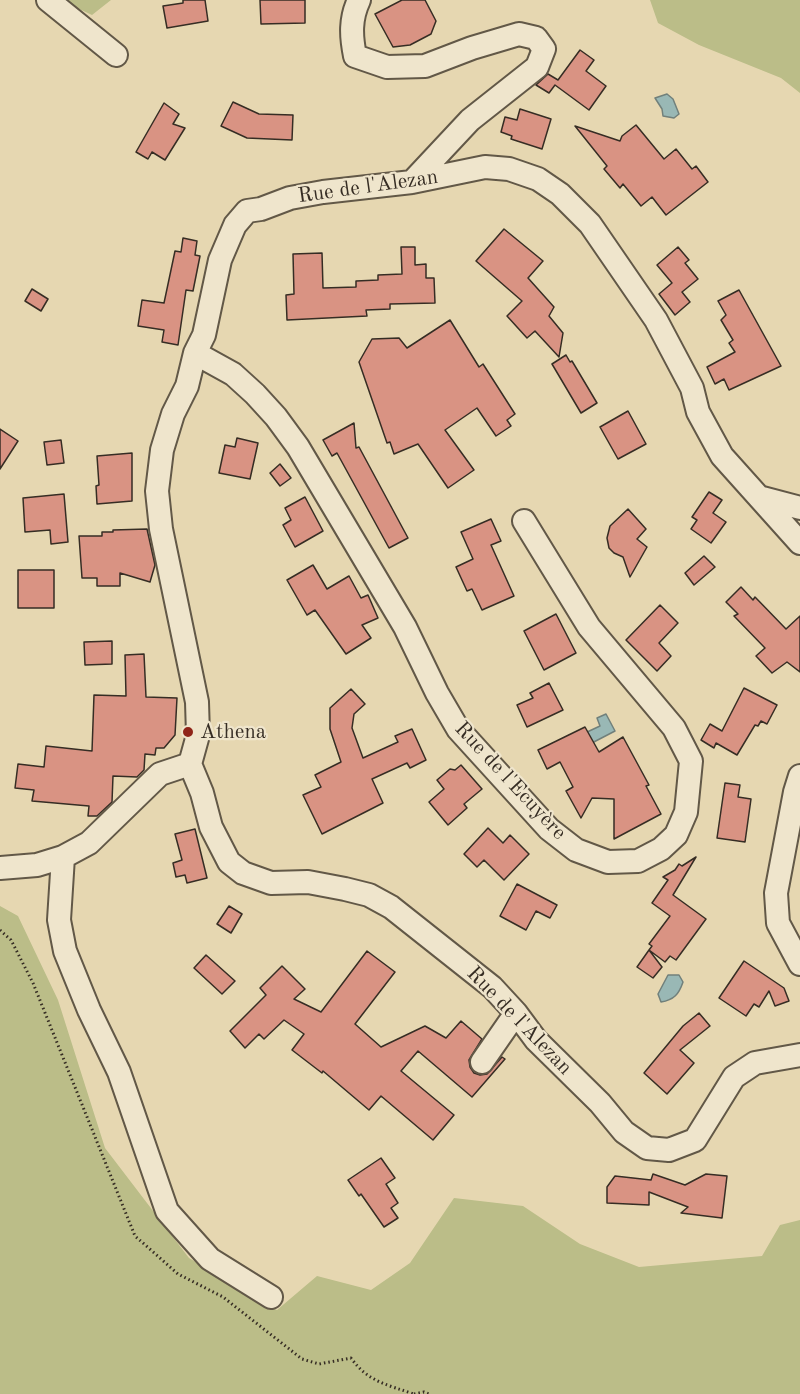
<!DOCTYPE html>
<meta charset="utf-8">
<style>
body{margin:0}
canvas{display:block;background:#e6d7b1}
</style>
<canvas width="800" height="1394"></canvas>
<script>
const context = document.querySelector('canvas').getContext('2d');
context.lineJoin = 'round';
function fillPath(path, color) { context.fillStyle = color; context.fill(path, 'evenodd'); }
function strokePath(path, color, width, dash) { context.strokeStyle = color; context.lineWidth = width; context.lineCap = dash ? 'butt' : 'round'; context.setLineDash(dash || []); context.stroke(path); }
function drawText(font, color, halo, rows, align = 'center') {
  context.font = font + ' "Old Standard TT",serif'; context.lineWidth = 4.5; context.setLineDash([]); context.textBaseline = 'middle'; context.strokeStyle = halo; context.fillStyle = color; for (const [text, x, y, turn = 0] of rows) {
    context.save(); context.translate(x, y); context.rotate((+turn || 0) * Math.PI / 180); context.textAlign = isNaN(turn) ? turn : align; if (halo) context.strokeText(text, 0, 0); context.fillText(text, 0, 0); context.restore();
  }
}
const green = new Path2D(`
 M60,0H111L92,15Z
 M650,0H800V93L781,78L699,45L658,23Z
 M0,906L18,916L58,1000L105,1148L189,1258L277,1310L317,1276L371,1290L410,1263L454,1198L523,1206L580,1244L639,1267L762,1256L780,1225L800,1220V1394H0Z`);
const water = new Path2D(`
 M667,94L673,99L679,114L674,118L663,116L662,109L655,98Z
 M606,714L615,731L590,744L585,733L600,726L597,718Z
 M668,975H679L683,982C679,994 674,1000 661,1002L658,994Z`);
const building = new Path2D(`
 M183,0H205L208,21L167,28L163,6L183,3Z
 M260,0H305V23L261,24Z
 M402,0H425L436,21L431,34L410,45L393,47L375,14Z
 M580,50L594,60L586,71L606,86L589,110L555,85L549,93L536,85L548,74L558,80Z
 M233,102L259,114L293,115L292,140L247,138L221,126Z
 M164,103L179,114L173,124L185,128L165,160L152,152L148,159L136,152Z
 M520,109L551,119L542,149L511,139L512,136L501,132L505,117L517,120Z
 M636,125L664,159L676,149L692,169L696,166L708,182L666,215L652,197L641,206L623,184L620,188L604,169L607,166L575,126L620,141L622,136Z
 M504,229L543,261L528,278L554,307L549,316L563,333L559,357L535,331L527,338L507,316L522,301L476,261Z
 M183,238L197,241L195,255L200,256L193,291L186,290L178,345L162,342L164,330L138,326L142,300L164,303L175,251L181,252Z
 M401,247H415V265L426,264V278H434L435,303L390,304V309L366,310L367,316L287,320L286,295L294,294L293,254L322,253L323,288L356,287V281L378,280V275L402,274Z
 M678,247L689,260L685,263L698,279L682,292L690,302L675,315L659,294L672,283L657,265Z
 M32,289L48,299L41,311L25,301Z
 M739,290L781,366L729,390L724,379L715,384L707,367L735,352L729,343L733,340L721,320L726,315L718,301Z
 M450,320L479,367L483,364L515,414L507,420L511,426L496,436L477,408L445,430L474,470L448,488L418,444L394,454L390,442L387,443L359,362L372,339L399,338L407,348Z
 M566,355L570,362L572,361L597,403L581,413L552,364Z
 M628,411L646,444L618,459L600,427Z
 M354,423L356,448L359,447L408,538L389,548L337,453L332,456L323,440Z
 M0,429L18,441L0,469Z
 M237,438L258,443L250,479L219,473L225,445L235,447Z
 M61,440L64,463L47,465L44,442Z
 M132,453V501L97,504L96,486L99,485L97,456Z
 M280,464L291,478L280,486L270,473Z
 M709,492L722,500L713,513L726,522L711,543L691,529L697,520L692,517Z
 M64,494L68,542L51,544L50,530L25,532L23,498Z
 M305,497L323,531L295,547L283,525L291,520L285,508Z
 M628,509L646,529L637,539L647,547L630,577L623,557L614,553L609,548L607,538L610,526Z
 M491,519L501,541L491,545L514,596L482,610L472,589L467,591L456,567L473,559L461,532Z
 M147,529L155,565L150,582L120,573V586H97V578H82L79,536H102V532H113V530Z
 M704,556L715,567L694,585L685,573Z
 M313,565L327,589L349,576L361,598L368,595L378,618L362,625L371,638L346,654L315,610L307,615L287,580Z
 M18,570H54V608H18Z
 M741,587L753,600L755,597L786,629L800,616V672L787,662L772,673L756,656L765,648L734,616L738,614L726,602Z
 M660,605L678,623L659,643L671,656L657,671L626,640Z
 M556,614L576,653L544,670L524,631Z
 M112,641V664L85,665L84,642Z
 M144,654L146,697L177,698L175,735L164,748H156L155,755L145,754L144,770L137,777L113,776L112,802L97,816H88L89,806L32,801L34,790L15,788L18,764L44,767L46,746L92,751L94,695L126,696L125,655Z
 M549,683L563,710L527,727L517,705L533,698L530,693Z
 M744,688L777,705L767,724L761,721L758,726L755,725L737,755L716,743L714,748L701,740L710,724L722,731Z
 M351,689L365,704L354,714L352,728L363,758L398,742L395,736L412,729L426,760L410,768L407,763L372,779L383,803L322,834L303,795L321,787L315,775L341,762L330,729V708Z
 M585,727L599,752L623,737L649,785L646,786L661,814L614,839V799L592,798L581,818L566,791L573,787L560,762L547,769L538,750Z
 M461,765L482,789L464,804L467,808L448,825L429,802L444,789L437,780L450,769L455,770Z
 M725,783L740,785L738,797L751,799L745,842L717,838Z
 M488,828L503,843L510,835L529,854L504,880L484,860L477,867L464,854Z
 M195,829L207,878L187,883L185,875L176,877L173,863L182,860L175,834Z
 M696,857L673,895L706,919L676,960L670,956L665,962L649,950L652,946L649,944L670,916L652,903L668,880L663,877L675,870L679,864L682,866Z
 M517,884L557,905L550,918L536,911L526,930L500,916Z
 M229,906L242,914L231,933L217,924Z
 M649,950L662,967L653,978L637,967Z
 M367,951L395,972L355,1024L381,1047L425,1026L446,1038L461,1021L482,1039L469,1060L470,1067L474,1073L480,1075L487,1074L502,1057L505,1059L472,1097L418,1051L401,1071L454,1115L433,1140L381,1096L369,1110L323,1071L322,1073L292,1050L304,1034L284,1020L264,1039L259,1034L245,1048L230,1031L266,995L260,988L282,966L305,989L294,999L321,1012Z
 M206,955L235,981L222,994L194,968Z
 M744,961L784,988L789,1001L775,1006L769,991L759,1007L754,1004L746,1016L719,998Z
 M699,1013L710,1026L680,1050L694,1063L667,1094L644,1073L683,1026Z
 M381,1158L395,1178L386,1184L398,1203L391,1208L398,1218L384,1227L361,1194L359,1196L348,1180Z
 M653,1174L685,1185L706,1174L727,1176L722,1218L681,1213L688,1207L649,1192V1205L607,1203V1187L615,1176L651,1180Z`);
const path = new Path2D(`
 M0,930L11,940L33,983L135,1236L178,1274L223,1297L302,1359L319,1364L351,1358C368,1382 388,1385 414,1394
 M414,1394L424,1392L429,1394`);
const minor = new Path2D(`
 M48,0L116,55
 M359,0C350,19 351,36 355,56L387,67L425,66L472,48L519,34L536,38L544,49L537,67L470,120L412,182
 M195,353L233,374L255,394L276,417L298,447L405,627L437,693L458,729L549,829L576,850L608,862L638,861L661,849L676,835L686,812L691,761L674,728L589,627L524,521
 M759,497L800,508
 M800,543L722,456L698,412L692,388L656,320L590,224L560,194L538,179L509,169L485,167L412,182L323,192L290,198L261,209L247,211L235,225L220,260L204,335L195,353L187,386L173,414L162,450L157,491L161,529L197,702L198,735L190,764L202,793L211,827L229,862L243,873L271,883L308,882L345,889L369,895L391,907L492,987L516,1013L536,1040L600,1103L624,1132L647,1148L669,1150L695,1140L734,1077L755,1063L800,1055
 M800,776L795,792L776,893L778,923L800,964
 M63,857L59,920L65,951L89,1010L119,1072L167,1211L210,1259L271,1297
 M0,868L37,865L63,857L89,843L160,774L190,764
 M482,1062L516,1013`);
const markers = [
 [188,732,6,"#8f2418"]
];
const streetNames = [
 ["Rue de l'Alezan",368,187,-8],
 ["Rue de l'Ecuyère",510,781,47],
 ["Rue de l'Alezan",519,1021,46]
];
const poiNames = [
 ["Athena",200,732]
];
fillPath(green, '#bbbd88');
fillPath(water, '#99b8b5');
strokePath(water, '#71807b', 1.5);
fillPath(building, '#d99383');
strokePath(building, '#362d24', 1.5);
strokePath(minor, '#625847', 26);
strokePath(path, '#362d24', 3, [1.5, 3]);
strokePath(minor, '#efe5cc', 22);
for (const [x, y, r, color] of markers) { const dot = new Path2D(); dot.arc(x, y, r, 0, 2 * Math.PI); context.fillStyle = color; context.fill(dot); strokePath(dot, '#efe5cc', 2); }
drawText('21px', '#362d24', '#efe5cc', streetNames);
drawText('21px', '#362d24', '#efe5cc', poiNames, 'left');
</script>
